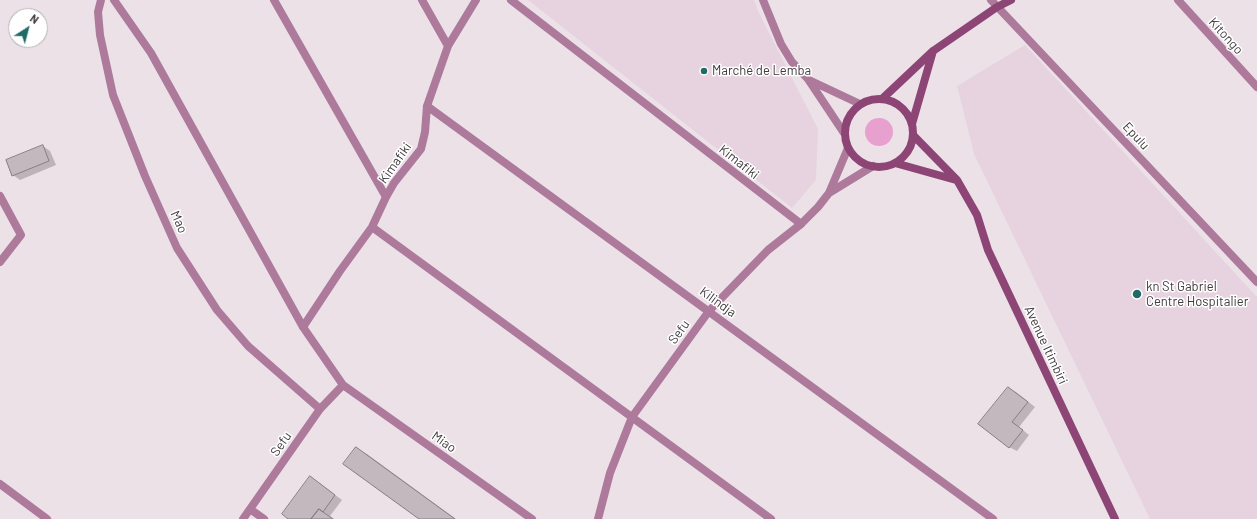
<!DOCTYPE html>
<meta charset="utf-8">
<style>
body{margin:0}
#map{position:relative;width:1257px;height:519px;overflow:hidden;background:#ede1e8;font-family:Barlow,sans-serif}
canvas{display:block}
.north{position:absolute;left:8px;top:8px;width:40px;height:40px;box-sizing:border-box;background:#fff;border:1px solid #b3b1b2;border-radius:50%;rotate:36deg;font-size:11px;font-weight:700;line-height:16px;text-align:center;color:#403b3e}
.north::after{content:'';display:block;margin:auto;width:14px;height:18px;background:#206b68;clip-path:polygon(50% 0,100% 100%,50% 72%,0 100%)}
</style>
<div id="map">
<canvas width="1257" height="519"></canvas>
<div class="north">N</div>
</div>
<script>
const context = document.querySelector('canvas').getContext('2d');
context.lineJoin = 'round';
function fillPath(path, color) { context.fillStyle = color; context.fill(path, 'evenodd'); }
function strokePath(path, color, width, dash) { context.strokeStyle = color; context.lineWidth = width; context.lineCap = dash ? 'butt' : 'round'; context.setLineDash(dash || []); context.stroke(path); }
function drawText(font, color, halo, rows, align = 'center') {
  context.font = font + ' Barlow,sans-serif'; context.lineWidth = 3; context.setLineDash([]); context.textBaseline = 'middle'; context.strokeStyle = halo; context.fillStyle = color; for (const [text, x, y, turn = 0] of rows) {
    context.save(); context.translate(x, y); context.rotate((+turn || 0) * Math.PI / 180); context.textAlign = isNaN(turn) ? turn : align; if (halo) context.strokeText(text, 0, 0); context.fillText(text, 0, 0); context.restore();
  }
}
const built = new Path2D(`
 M528,0H754L759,13L818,129L816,180L792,208Z
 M1025,45L1257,297V519H1150L974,154L957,86Z`);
const green = new Path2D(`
 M865 132a14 14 0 1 1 28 0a14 14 0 1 1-28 0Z`);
const shadow = new Path2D(`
 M43,146L50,151L56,165L20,180L13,175Z
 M1008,388L1016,392L1035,407L1019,427L1029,435L1017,451L1009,447Z
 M356,448L367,454L456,519H421Z
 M318,482L342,500L330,516L334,519H290Z`);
const building = new Path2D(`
 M43,145L49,161L12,176L6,160Z
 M1008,387L1028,402L1012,422L1023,430L1009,448L978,424Z
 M356,447L455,519H419L343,464Z
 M310,476L335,495L323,512L319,509L311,519H288L282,514Z
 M319,509L323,512L333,519H311Z`);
const minor = new Path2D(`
 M101,0L98,12L100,35L113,95L145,176L177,248L217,310L248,346L320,409
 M114,0L151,53L303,327L343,385L532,519
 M274,0L386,197
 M422,0L448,46
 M511,0L801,224
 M763,0L781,44L792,62L808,79L844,133
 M991,0L1257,282
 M1178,0L1257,87
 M809,80L860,104
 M427,106L993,519
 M0,196L21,235L0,262
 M372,227L771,519
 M303,327L340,271L372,227L386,197L394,183L421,149L425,132L427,106L448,46L476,0
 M0,484L47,519
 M250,509L264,519
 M243,519L320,409L343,385`);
const tertiary = new Path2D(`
 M829,193L873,166
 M598,519L610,473L632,417L709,311L768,250L801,224L818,207L829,193L848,148`);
const secondary = new Path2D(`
 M882,99L933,51L997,7L1011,0
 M845 133a34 34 0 1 1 68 0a34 34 0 1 1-68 0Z
 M912,124L933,51
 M913,135L957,180L977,215L988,250L1115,519
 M895,163L956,180`);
const markers = [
 [704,71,4,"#206b68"],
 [1137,294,5,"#206b68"]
];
const streetNames = [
 ["Kitongo",1226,36,48],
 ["Epulu",1136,136,47],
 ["Kimafiki",739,162,38],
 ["Kimafiki",395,163,-55],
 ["Mao",179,222,66],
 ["Kilindja",718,302,36],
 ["Sefu",679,332,-54],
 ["Avenue Itimbiri",1046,345,65],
 ["Miao",444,442,35],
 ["Sefu",281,444,-55]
];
const poiNames = [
 ["Marché de Lemba",712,71],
 ["kn St Gabriel",1146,287],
 ["Centre Hospitalier",1146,302]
];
fillPath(built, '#e6d3df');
fillPath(green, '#e8a0ce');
fillPath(shadow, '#0003');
fillPath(building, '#c4b8bf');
strokePath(building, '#887d84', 1);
strokePath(minor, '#ad7a9b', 8);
strokePath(tertiary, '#ad7a9b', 8);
strokePath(secondary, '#8d4576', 8);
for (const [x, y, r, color] of markers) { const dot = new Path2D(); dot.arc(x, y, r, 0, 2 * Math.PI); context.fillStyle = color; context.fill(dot); strokePath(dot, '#fff', 1.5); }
drawText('13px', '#403b3e', '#fff', streetNames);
drawText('13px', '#403b3e', '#fff', poiNames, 'left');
</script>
